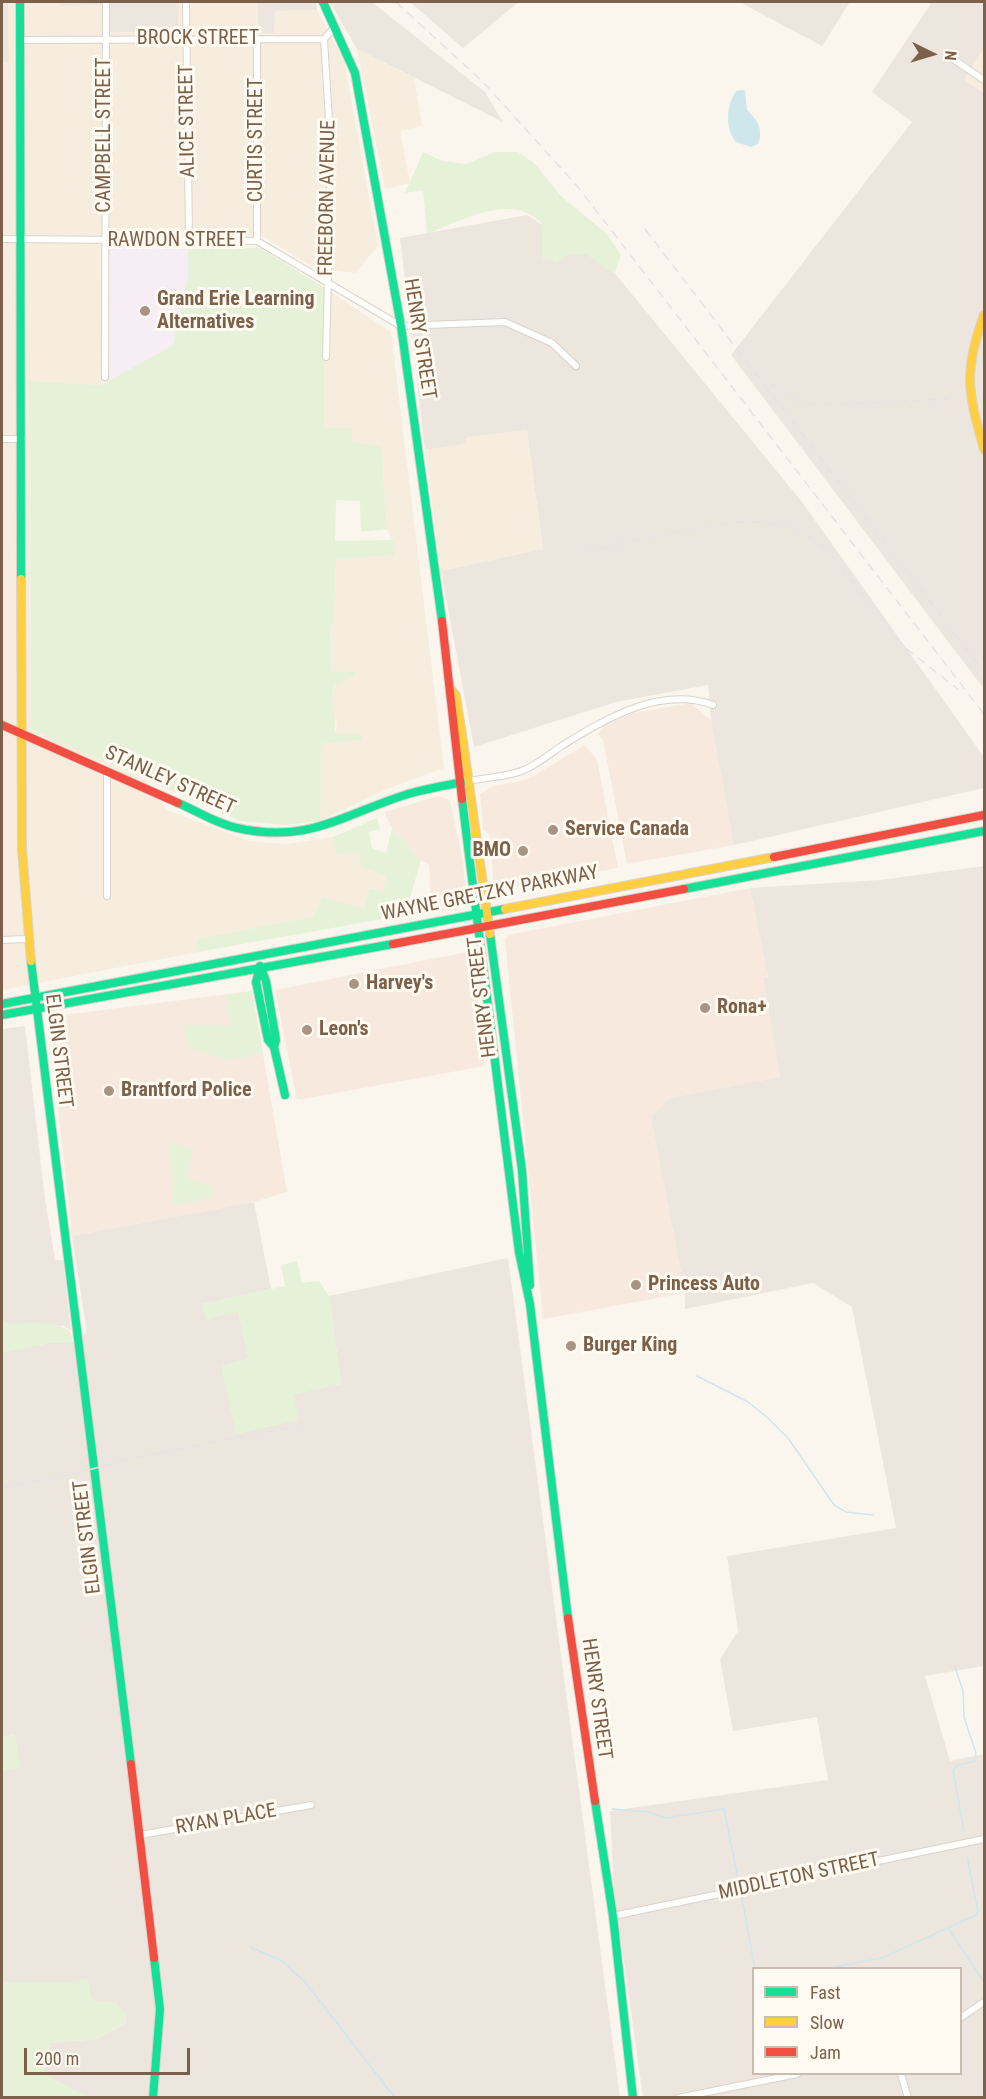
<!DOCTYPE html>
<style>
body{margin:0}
#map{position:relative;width:986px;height:2099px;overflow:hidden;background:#faf6ee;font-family:"Roboto Condensed",sans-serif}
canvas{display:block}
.frame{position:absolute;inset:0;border:3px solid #7d6049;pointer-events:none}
.legend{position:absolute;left:752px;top:1967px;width:210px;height:108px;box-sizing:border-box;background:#fffbf2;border:2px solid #cbbdae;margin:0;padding:8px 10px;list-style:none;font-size:18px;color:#7d6049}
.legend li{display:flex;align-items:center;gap:12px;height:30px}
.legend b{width:30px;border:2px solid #cbbdae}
.north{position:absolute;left:902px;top:24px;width:60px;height:60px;-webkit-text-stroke:4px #fffbf2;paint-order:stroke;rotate:95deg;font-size:16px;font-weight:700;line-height:24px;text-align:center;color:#7d6049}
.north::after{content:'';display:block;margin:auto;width:21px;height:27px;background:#7d6049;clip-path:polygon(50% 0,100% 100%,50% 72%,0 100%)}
.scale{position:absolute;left:24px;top:2048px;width:166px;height:27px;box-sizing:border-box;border:3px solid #7d6049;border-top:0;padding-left:8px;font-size:18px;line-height:21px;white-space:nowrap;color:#7d6049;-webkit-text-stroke:4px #fffbf2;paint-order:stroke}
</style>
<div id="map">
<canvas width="986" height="2099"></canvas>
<div class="frame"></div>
<ul class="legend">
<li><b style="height:8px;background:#16e098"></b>Fast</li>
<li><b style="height:8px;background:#ffcf43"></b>Slow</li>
<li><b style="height:8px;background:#f24e42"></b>Jam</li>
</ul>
<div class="north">N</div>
<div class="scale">200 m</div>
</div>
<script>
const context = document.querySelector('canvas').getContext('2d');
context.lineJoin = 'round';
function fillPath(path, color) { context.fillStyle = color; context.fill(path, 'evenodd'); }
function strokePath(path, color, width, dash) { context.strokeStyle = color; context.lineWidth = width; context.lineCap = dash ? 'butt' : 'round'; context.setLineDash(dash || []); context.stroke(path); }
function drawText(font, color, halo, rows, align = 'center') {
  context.font = font + ' "Roboto Condensed",sans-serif'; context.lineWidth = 6; context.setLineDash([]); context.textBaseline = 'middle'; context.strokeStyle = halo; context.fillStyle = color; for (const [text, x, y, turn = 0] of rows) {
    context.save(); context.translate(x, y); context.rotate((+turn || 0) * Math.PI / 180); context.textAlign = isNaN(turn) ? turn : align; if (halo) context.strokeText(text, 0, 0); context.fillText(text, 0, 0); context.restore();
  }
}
const residential = new Path2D(`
 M8,2H59L60,6L107,5L178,31L179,2H258V33L274,11L317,10L344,60L378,246L355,273L314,268L262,236L109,234L110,380L101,385L30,381L31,728L147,781L167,810L249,841L287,844L333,837L336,852H359L386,875L383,892L370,888L364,910L314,916L198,939V952L2,990V62H9Z
 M984,48V93L964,80Z
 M357,49L414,78L422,126L400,131L410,183L385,189Z
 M325,288L391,332L444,768L389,788L320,821L321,744L362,740L360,734L334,735L337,725L330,701L335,685L354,671L332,672L330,629L334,622L336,559L393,555V540L386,529L382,446L352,442V428L324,427Z
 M527,430L543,549L441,571L425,450L464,444L468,437Z`);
const commercial = new Path2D(`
 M691,703L711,721L734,845L627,864L603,740L598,734L604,725L633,713Z
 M585,745L597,760L618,868L494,890L490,835L483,829L480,794L491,787L528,779Z
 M438,796L450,800L463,862L466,897L458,910L418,913L420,908L431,898L429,865L421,860L392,828L384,812Z
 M750,888L768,977L763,979L780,1077L669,1098L651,1117L685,1293L543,1319L505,940L508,935Z
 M472,951L485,1066L297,1100L275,990Z
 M252,991L287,1192L254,1202L72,1236L48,1017Z`);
const industrial = new Path2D(`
 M2,2H8L9,62H2Z
 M59,2H179L178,31L107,32V5L60,6Z
 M258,2H316L317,10L275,11L274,33H258Z
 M330,2H372L485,92L503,122L357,49Z
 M410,2H519L463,48Z
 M744,2H850L822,46L743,4Z
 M932,2H984V48L964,80L984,93V689L731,355L912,122L872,92Z
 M527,215L613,271L802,502L984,757V788L734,845L711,721L708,685L616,702L474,747L441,571L543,549L527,430L468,437L464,444L425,450L400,238Z
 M984,866V1666L925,1676L950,1761L984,1754V2097H643L614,1890L610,1811L828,1780L817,1717L733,1731L720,1659L738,1631L727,1556L896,1528L852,1307L813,1283L685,1309V1293L651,1117L669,1098L780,1077L763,978L768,977L750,888L880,880ZM754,1968H960V2074H754Z
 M25,1026L45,1199L55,1260H63L71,1331L64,1326L9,1324L2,1320V1029Z
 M254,1202L271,1289L203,1304L206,1319L238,1311L249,1359L221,1366L297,1420L293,1394L341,1384L329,1296L508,1258L620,2097L88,2098L44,2075L50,2043L97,2039L126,2023L115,2002H95L74,1982H2V1771L19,1768L15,1735L2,1737V1352L49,1343L72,1342L87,1333L72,1236Z`);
const education = new Path2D(`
 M108,248L188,249V276L173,345L110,380Z`);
const green = new Path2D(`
 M423,152L442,161L466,164L495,152H518L534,163L561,196L607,234L621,255L614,275L587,254L566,255L557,262L542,258V224C513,191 461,221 427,234L423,190L405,193Z
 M260,248L325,288L324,427L352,428V442L382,446L386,529L361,532L360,501L336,500L335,541L393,540L394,555L336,559L334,622L330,629L332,672L354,671L355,676L334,686C328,708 339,715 334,734H361L362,740L321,744L320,821L285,825L240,821L31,729L30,381L101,385L173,345L188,276V249Z
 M377,818L380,829L369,832L372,848L386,853L392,828L421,860L405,915L198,952V939L314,916L322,896L364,909L370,888L383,892L386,875L361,867L359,852L336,853L333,837Z
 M252,991L263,1053L228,1060L188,1048L184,1025H230L226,995Z
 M169,1141L193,1149L186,1177L212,1186L211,1198L173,1205Z
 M297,1261L302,1283L319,1281L329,1296L341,1384L294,1394L298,1420L236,1434L221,1366L249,1359L238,1312L206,1319L202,1304L285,1286L281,1265Z
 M2,1320L9,1324C25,1324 77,1318 72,1342L49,1343L2,1352Z
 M15,1735L20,1768L2,1771V1737Z
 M87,1978L92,1999L95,2002H115L126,2014V2023L97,2039L50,2043L44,2075L88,2097H2V1982H74Z`);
const water = new Path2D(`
 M742,90L745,91L747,110C757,120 764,129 758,144L751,147L736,142C725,128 726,106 736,91Z`);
const stream = new Path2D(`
 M697,1376L748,1402L768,1418L788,1438L834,1505L846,1512L873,1515
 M955,1667L963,1691L964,1717L976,1753L975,1761L958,1765L953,1770L964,1832
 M612,1809L649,1812L666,1818L724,1809L738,1879
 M741,1894L755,1968
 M949,1929L984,1982
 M250,1947L282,1961L305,1982L395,2098
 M829,1968L882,1958L976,1915L978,1912L967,1857`);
const street = new Path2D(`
 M186,2L189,240
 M324,39L331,153L326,357
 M20,40L324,39L335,27
 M953,59L984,80
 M2,239L257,241L401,326L505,322L552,343L576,366
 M257,241V39
 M105,377L106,2
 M2,439H22
 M470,781C487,777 508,777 524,770C538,764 551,753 563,745C607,718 660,686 713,705
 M107,896V772
 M2,940L28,939
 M140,1835L311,1805
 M613,1916L984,1839
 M960,2018L984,2002
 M901,2074L908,2098
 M678,2098L797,2074`);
const fast = new Path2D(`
 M20,2L21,579
 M323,2L355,73L401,326L442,621
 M462,799L519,1252L530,1304L568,1618
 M178,803C197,811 217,824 237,828C308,844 342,815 405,795C423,789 444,786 463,782
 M684,889L984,831
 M490,934L522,1170L530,1285
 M31,961L131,1764
 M260,966L266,981L276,1040L274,1047
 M260,967L256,982L268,1040L274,1047L285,1095
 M2,1004L505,909
 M2,1015L393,944
 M595,1801L613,1916L633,2098
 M153,2098L160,2009L154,1958`);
const slow = new Path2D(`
 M984,315C963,372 968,392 984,449
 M21,579L22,849L31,961
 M451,689L456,696L463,741L490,934
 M505,909L774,857`);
const jam = new Path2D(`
 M442,621L462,799
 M2,725L178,803
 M774,857L984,815
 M393,944L684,889
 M568,1618L595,1801
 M131,1764L154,1958`);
const rail = new Path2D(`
 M396,2L483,82L578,187L984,714
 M645,229L984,672
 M769,383L793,399L816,405L949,399
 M588,552C618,544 648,538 678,532C736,521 784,509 831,554L903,646L959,690
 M2,1488L74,1474L132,1458L299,1426`);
const markers = [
 [145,311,6,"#a99483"],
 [553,830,6,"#a99483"],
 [523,851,6,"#a99483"],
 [354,984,6,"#a99483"],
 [705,1008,6,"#a99483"],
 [307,1030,6,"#a99483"],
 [109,1091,6,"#a99483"],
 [636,1285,6,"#a99483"],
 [571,1346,6,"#a99483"]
];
const streetNames = [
 ["BROCK STREET",198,39],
 ["ALICE STREET",188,121,-91],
 ["CAMPBELL STREET",105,135,-90],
 ["CURTIS STREET",257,140,-90],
 ["FREEBORN AVENUE",328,198,-89],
 ["RAWDON STREET",177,241],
 ["HENRY STREET",419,339,81],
 ["STANLEY STREET",170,781,24],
 ["WAYNE GRETZKY PARKWAY",490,894,-11],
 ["HENRY STREET",483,997,-97],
 ["ELGIN STREET",58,1051,83],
 ["ELGIN STREET",88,1537,-97],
 ["HENRY STREET",596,1699,82],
 ["RYAN PLACE",226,1820,-10],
 ["MIDDLETON STREET",799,1877,-12]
];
const poiNames = [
 ["Grand Erie Learning",157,300],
 ["Alternatives",157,323],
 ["Service Canada",565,830],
 ["BMO",511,851,"right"],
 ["Harvey's",366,984],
 ["Rona+",717,1008],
 ["Leon's",319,1030],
 ["Brantford Police",121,1091],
 ["Princess Auto",648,1285],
 ["Burger King",583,1346]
];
fillPath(residential, '#f6edde');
fillPath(commercial, '#f8e9df');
fillPath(industrial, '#ede6de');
fillPath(education, '#f7edf5');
fillPath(green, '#e5f2d7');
fillPath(water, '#cee7ec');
strokePath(stream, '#cee7ec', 1.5);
strokePath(street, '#dad3cc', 8);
strokePath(fast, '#dad3ca', 10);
strokePath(slow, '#dad3ca', 10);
strokePath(jam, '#dad3ca', 10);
strokePath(street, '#fefefc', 6);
strokePath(fast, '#16e098', 8);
strokePath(slow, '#ffcf43', 8);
strokePath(jam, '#f24e42', 8);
strokePath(rail, '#e6e3e6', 1.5, [9, 6]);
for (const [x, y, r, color] of markers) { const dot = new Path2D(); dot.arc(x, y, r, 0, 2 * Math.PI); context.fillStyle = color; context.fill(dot); strokePath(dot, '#fffbf2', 2); }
drawText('20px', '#7d6049', '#fffbf2', streetNames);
drawText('bold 20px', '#7d6049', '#fffbf2', poiNames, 'left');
</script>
